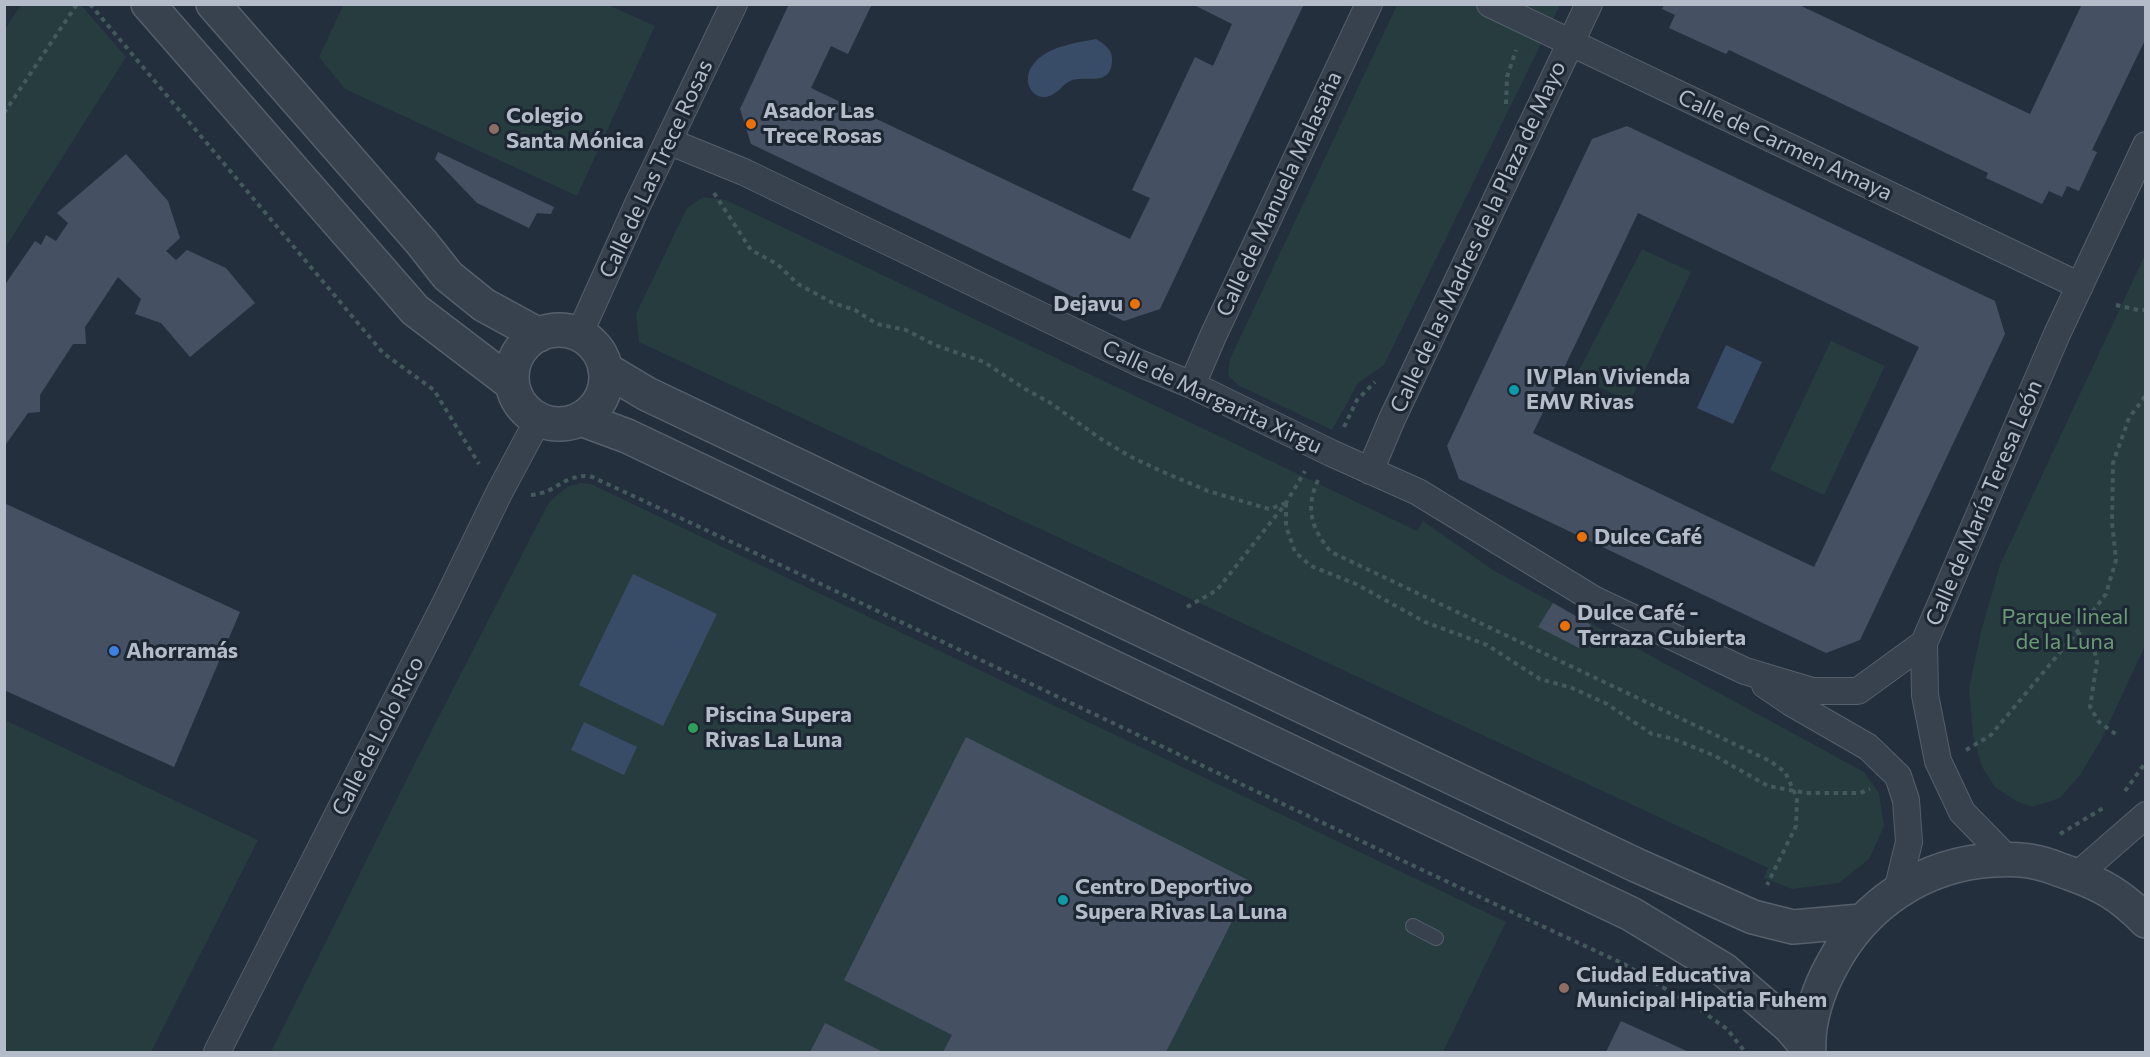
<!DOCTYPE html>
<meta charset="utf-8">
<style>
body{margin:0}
#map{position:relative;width:2150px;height:1057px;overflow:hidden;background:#242f3e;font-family:Commissioner,sans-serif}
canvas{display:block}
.frame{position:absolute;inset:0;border:6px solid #b4bcc9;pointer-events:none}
</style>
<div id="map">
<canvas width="2150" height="1057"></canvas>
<div class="frame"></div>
</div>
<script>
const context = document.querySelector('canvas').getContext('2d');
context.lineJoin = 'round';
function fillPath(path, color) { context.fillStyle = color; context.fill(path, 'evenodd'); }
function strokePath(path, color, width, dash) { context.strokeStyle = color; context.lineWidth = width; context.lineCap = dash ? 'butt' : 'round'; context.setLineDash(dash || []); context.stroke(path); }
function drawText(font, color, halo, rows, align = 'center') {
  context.font = font + ' Commissioner,sans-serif'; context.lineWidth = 6; context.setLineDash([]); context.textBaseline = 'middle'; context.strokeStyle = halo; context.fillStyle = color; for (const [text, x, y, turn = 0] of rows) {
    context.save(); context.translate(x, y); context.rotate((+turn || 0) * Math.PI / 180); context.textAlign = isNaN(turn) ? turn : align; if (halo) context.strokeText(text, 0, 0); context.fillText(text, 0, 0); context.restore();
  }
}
const green = new Path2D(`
 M344,4L608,5L655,26L577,196L345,89L319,57Z
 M21,5H81L126,57L5,248V29Z
 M1397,5H1560L1384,365L1358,383L1332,430L1238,385L1228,375L1230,359Z
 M703,197L726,200L1417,531L1423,521L1493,570L1864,772L1879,793L1884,826L1869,859L1839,883L1792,889L1764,878L1768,868L639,342L636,314L687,208Z
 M1642,249L1691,272L1630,402L1576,376Z
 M2145,255V646L2101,740L2080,775L2060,798L2032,807L2016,801L1995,787L1982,767L1973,736L1969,688L1981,632L2000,565Z
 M1831,341L1885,366L1824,495L1770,470Z
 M581,483L591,484L1506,922L1443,1052H271L413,767L549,502L567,487Z
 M5,720L258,840L151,1052H5Z`);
const water = new Path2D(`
 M1096,39C1104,44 1112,49 1112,59C1112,89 1085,74 1070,81C1064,84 1060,90 1055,93C1037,107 1016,82 1036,61C1051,46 1075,43 1096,39Z
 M1726,345L1762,362L1733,424L1697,408Z
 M633,574L717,614L663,726L579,685Z
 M584,722L637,747L624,775L571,750Z`);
const building = new Path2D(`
 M789,4H872L848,54L831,46L811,88L1130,239L1150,198L1132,190L1195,57L1213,66L1232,24L1192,4H1304L1160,309L1124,321L751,144L740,109Z
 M1664,4H1797L2030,114L2082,4H2146V38L2092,150L2097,152L2079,191L2067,186L2062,197L2049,191L2042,204L1986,178L1988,173L1729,50L1726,54L1669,28L1675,15L1662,9Z
 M1627,126L1995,301L2005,334L1860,640L1826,653L1459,479L1447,446L1592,139ZM1638,213L1919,347L1814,567L1533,433Z
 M438,152L554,207L551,214L537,213L529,228L477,203L435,159Z
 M126,154L168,201L180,238L166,251L176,260L187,250L226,268L255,303L190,357L161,323L135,314L141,299L118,277L85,327L86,344H73L40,395V412L28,413L4,447V286L35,241L41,245L46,235L56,241L68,223L57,213Z
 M4,503L240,612L174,767L4,690Z
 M1553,603L1591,625L1579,648L1538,627Z
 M966,737L1252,882L1166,1052H943L952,1035L844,980Z
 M1621,1021L1689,1052H1606Z
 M825,1023L883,1052H810Z`);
const path = new Path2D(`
 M90,4L383,353L434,390L479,464
 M1506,104L1507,77L1516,50
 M4,113L77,4
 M714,193L751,250L777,264L798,284L833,303L855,310L877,324L906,330L935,345L984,362L1025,389L1049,402L1101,439L1131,457L1161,471L1208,491L1269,509L1286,503
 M2116,305L2138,310H2146
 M1344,427L1357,400L1375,382
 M1318,480C1305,509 1311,528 1331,552L1770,761L1785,772L1797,798L1796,826L1767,885
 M531,495C557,493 561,475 590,476C936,636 1277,804 1624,964L1699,1009L1727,1029L1745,1052
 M1286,503V526L1295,552L1311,566L1356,584L1425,622L1487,645L1540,679L1572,688L1607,704L1652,734L1674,739L1715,756L1768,786L1806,793H1860L1870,789
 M1187,607L1217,590L1286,503L1305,471
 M2077,632L2093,645L2097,662L2090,707L2099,722L2117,735
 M1966,750L1991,735L2077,632L2106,594L2116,560L2112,522L2113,463L2129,418L2146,395
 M2125,791L2146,762
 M2060,834L2105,807`);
const service = new Path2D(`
 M1413,926L1436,938`);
const minor = new Path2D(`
 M1490,4L2080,286
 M668,141L744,172L1139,363L1192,385L1331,453L1418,492L1595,600L1745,671L1812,691H1858L1924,643
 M579,335L637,206L734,4
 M1192,385L1213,336L1369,4
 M1370,471L1392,419L1589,4
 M1765,685L1790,702L1868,747L1898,776L1906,800L1909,842L1897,891
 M2008,859L1962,812L1938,761L1925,695L1924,643L2057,334L2146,145
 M2076,876L2146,815
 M217,1052L446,602L499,493L538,420`);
const tertiary = new Path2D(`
 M148,4L415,310L512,384
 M213,4L422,243L448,276L484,305L539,335
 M512 377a47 47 0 1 1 94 0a47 47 0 1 1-94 0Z
 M605,369L647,394L1636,865L1753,917L1793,927L1861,921
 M581,419L627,436L1631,914L1724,970L1789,1026L1808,1048
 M1809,1052C1807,1023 1818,990 1832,965C1864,904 1924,864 1993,860C2008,859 2024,859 2039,863C2049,865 2059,870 2069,873C2103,885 2120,895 2146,921`);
const markers = [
 [751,124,6,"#e8710a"],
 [494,129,6,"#8d6e63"],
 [1135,304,6,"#e8710a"],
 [1514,390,6,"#0f9aa8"],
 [1582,537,6,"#e8710a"],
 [1565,626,6,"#e8710a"],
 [114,651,6,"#3f7fe0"],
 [693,728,6,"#2e9e5b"],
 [1063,900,6,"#0f9aa8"],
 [1564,988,6,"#8d6e63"]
];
const poiNames = [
 ["Asador Las",763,111],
 ["Trece Rosas",763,136],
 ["Colegio",506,116],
 ["Santa Mónica",506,141],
 ["Dejavu",1123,304,"right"],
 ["IV Plan Vivienda",1526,377],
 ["EMV Rivas",1526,402],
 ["Dulce Café",1594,537],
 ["Dulce Café -",1577,613],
 ["Terraza Cubierta",1577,638],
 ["Ahorramás",126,651],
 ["Piscina Supera",705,715],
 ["Rivas La Luna",705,740],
 ["Centro Deportivo",1075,887],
 ["Supera Rivas La Luna",1075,912],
 ["Ciudad Educativa",1576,975],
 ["Municipal Hipatia Fuhem",1576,1000]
];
const streetNames = [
 ["Calle de Carmen Amaya",1785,145,25],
 ["Calle de Las Trece Rosas",656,169,-65],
 ["Calle de Manuela Malasaña",1279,194,-65],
 ["Calle de las Madres de la Plaza de Mayo",1478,237,-65],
 ["Calle de Margarita Xirgu",1212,397,25],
 ["Calle de María Teresa León",1984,503,-67],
 ["Calle de Lolo Rico",378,736,-63]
];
const parkNames = [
 ["Parque lineal",2065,617],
 ["de la Luna",2065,642]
];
fillPath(green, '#263c3f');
fillPath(water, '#394c67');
fillPath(building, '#455162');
strokePath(service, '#565f6c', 16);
strokePath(minor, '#565f6c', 28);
strokePath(tertiary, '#565f6c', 36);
strokePath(path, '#44595c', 4, [4.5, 4.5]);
strokePath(service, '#38414e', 14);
strokePath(minor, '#38414e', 26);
strokePath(tertiary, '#38414e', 33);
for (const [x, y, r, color] of markers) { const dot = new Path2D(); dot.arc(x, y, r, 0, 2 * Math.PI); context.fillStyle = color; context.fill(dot); strokePath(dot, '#1d2633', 2); }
drawText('bold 22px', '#b4bcc9', '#1d2633', poiNames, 'left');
drawText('22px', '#b4bcc9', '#1d2633', streetNames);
drawText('22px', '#6b9a76', '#1d2633', parkNames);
</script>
